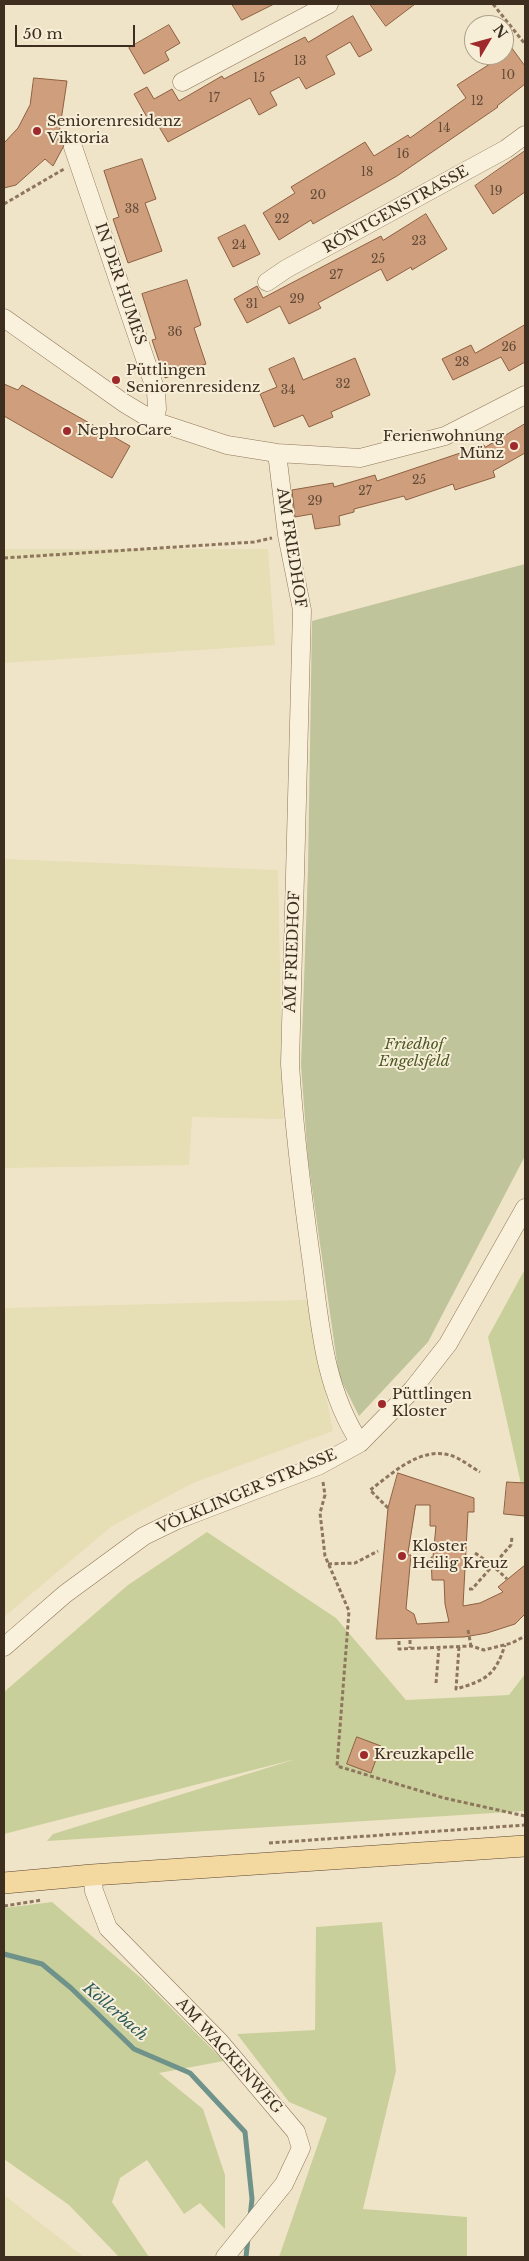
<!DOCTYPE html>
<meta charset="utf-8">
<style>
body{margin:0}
#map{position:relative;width:529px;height:2261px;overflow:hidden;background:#f0e4c8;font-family:"Libre Baskerville",serif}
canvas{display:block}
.frame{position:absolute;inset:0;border:5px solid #3d2e20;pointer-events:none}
.north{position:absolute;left:464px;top:15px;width:50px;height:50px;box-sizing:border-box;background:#f7eed8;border:1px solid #ada18e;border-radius:50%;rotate:53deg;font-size:14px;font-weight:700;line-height:20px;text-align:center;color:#3d2e20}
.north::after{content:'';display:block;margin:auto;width:18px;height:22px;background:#9e2a2b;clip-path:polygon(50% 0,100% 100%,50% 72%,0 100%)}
.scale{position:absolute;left:15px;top:25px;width:120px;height:22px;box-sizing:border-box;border:2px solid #3d2e20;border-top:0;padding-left:6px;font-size:15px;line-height:18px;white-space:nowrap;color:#3d2e20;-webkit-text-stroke:4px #f7eed8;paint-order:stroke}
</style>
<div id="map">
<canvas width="529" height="2261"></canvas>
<div class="frame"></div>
<div class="north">N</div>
<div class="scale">50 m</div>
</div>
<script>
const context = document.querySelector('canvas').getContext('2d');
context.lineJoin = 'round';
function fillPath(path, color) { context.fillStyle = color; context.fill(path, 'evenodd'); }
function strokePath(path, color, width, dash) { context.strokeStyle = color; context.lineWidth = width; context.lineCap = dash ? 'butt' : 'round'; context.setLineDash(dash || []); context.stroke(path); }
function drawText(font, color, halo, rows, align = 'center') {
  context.font = font + ' "Libre Baskerville",serif'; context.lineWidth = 4; context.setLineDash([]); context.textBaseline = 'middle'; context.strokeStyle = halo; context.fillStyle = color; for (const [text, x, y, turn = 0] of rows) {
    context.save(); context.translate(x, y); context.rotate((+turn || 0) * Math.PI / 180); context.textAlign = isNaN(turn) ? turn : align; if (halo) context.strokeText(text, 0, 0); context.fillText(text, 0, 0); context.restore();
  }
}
const farmland = new Path2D(`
 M4,549H268L275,645L4,663Z
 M4,859L278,870L283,1119L192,1117L189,1165L4,1168Z
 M307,1300L333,1431L193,1483L112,1526L4,1617V1308Z
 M4,2195L84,2257H4Z`);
const green = new Path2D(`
 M525,1269V1502L488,1337Z
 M207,1532L336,1618L406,1700L509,1695L525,1674V1811L47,1841L53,1834L296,1759L4,1834V1692L128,1585Z
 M52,1902L142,1979L224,2061L159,2073L203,2109L225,2175V2229L200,2203L184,2214L147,2160L120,2178L112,2202L149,2257H119L69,2205L4,2159V1908Z
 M382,1922L396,2071L363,2209L467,2217V2257H279L327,2118L289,2102L237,2034L315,2030L316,1927Z`);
const cemetery = new Path2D(`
 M525,564V1156L428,1342L359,1416L339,1376L308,1160L301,1065L308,869L312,621Z`);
const stream = new Path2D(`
 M4,1954L42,1964L71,1988L134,2049L190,2073L245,2132L252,2199L250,2217
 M246,2257L248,2238`);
const building = new Path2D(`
 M232,4H274L242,20Z
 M370,4H415L386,26Z
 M353,16L372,50L359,57L350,42L326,56L335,74L306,89L299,77L270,92L277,105L259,115L250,98L168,142L158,125L153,128L134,94L147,87L154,99L172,89L179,101L222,76L224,79L305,37L308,42Z
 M169,25L180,43L165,52L169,60L144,74L129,48Z
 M511,47L525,66V84L497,106L498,107L397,176L313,224L311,220L279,240L263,213L295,193L291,187L365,142L374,156L408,135L410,138L466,98L457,85L504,55Z
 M34,78L67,81L59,134L68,138L53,166L45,159L16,185L4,188V143L18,128L30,105Z
 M525,151V192L493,214L475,186Z
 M142,159L156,199L145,203L162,251L128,263L113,219L119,217L104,171Z
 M426,214L447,249L412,270L411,267L387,281L381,269L318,303L321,308L289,324L280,306L247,323L234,299L257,286L263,298L381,236L383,240Z
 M245,225L260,254L233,267L218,238Z
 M187,280L201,325L194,328L206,364L165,378L152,340L156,339L142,294Z
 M525,325V362L509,371L501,357L453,380L442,359L471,345L475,353Z
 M294,358L303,380L355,358L370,395L331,412L333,417L309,427L303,415L274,427L260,394L277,387L269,369Z
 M4,384L18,390L22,385L130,446L112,478L4,416Z
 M525,424V453L493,471L495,477L455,490L453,484L406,500L404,496L354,509V512L339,516L340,525L315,529L312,514L295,517L292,490L333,483L334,487L375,475L377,481L484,445L485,447Z
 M398,1473L474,1498V1512H468L463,1606L480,1603L503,1592L498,1587L525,1565V1614L515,1624L487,1633L464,1637L376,1639L388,1508ZM416,1505H430V1526H436L433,1557H431L432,1580H444L445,1604L449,1622L417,1624L414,1614L406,1609L411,1555H408Z
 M507,1482L525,1483V1516L504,1514Z
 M357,1737L381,1746L371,1773L347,1764Z`);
const path = new Path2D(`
 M493,4L525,44
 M4,204L64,169
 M4,558L254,542L272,538
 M323,1482L325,1495L320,1513L325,1556L349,1611L337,1766L444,1798L525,1816
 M388,1508L370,1490C392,1474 419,1447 449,1455C459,1457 471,1467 480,1472
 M475,1553L492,1565L507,1579
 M328,1564L355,1563L378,1551
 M469,1589H472L511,1545L512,1537
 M468,1630L471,1646
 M410,1640V1648
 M399,1641V1649L471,1646L484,1650L512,1643L525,1636
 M459,1647L456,1689C486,1680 495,1676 505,1645
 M436,1683L439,1647
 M269,1843L525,1825
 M4,1906L42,1900`);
const minor = new Path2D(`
 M182,82L329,4
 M73,147L156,391L157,409L154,421
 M267,282L286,269L506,149L525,135
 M4,318L124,403L154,421L227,445L277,453L360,458L445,436L525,395
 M277,453L287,535L302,610L290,1064C294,1129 302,1193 311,1257C320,1323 323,1386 360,1443
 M4,1647L65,1594L144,1536L177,1520L318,1466L360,1443L412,1390L448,1344L525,1208
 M92,1875L94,1891L108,1928L219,2041L296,2132L301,2148L284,2184L225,2257`);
const major = new Path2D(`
 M4,1883L92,1875L525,1846`);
const markers = [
 [37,131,5,"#9e2a2b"],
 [116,380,5,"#9e2a2b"],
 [67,431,5,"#9e2a2b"],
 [514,446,5,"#9e2a2b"],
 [382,1404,5,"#9e2a2b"],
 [402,1556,5,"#9e2a2b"],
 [364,1755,5,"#9e2a2b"]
];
const numberNames = [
 ["13",300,62],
 ["10",508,76],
 ["15",259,79],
 ["17",214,99],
 ["12",477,102],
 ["14",444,129],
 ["16",403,155],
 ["18",367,173],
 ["19",496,192],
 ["20",318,196],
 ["38",132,210],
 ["22",282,220],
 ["23",419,242],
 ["24",239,246],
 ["25",378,260],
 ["27",336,276],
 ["29",297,300],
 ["31",252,305],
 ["36",175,333],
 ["26",509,348],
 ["28",462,363],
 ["32",343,385],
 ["34",288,391],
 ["25",419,481],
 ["27",365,492],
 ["29",315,502]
];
const poiNames = [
 ["Seniorenresidenz",47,122],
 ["Viktoria",47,139],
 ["Püttlingen",126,371],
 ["Seniorenresidenz",126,388],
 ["NephroCare",77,431],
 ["Ferienwohnung",504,437,"right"],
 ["Münz",504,454,"right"],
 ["Püttlingen",392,1395],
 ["Kloster",392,1412],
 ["Kloster",412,1547],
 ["Heilig Kreuz",412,1564],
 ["Kreuzkapelle",374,1755]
];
const streetNames = [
 ["RÖNTGENSTRASSE",396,210,-29],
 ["IN DER HUMES",120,284,71],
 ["AM FRIEDHOF",291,548,81],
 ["AM FRIEDHOF",293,952,-88],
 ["VÖLKLINGER STRASSE",247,1492,-23],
 ["AM WACKENWEG",229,2056,48]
];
const parkNames = [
 ["Friedhof",414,1045],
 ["Engelsfeld",414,1062]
];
const waterNames = [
 ["Köllerbach",115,2012,41]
];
fillPath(farmland, '#e6deb5');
fillPath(green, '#c9cf9b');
fillPath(cemetery, '#bfc49a');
strokePath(stream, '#6f938a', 5);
fillPath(building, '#cf9f7d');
strokePath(building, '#8d5f41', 1);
strokePath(minor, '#8d765c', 19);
strokePath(major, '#5b4430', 22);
strokePath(path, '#8d765c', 3, [4, 2.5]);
strokePath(minor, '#faf1dc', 18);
strokePath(major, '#f3d9a0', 21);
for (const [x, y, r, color] of markers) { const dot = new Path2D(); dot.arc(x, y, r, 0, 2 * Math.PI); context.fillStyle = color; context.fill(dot); strokePath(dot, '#f7eed8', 2); }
drawText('12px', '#624a37', null, numberNames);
drawText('15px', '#3d2e20', '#f7eed8', poiNames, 'left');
drawText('15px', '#3d2e20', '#f7eed8', streetNames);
drawText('italic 15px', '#4d5a26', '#f7eed8', parkNames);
drawText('italic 16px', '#2f5d5a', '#f7eed8', waterNames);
</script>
